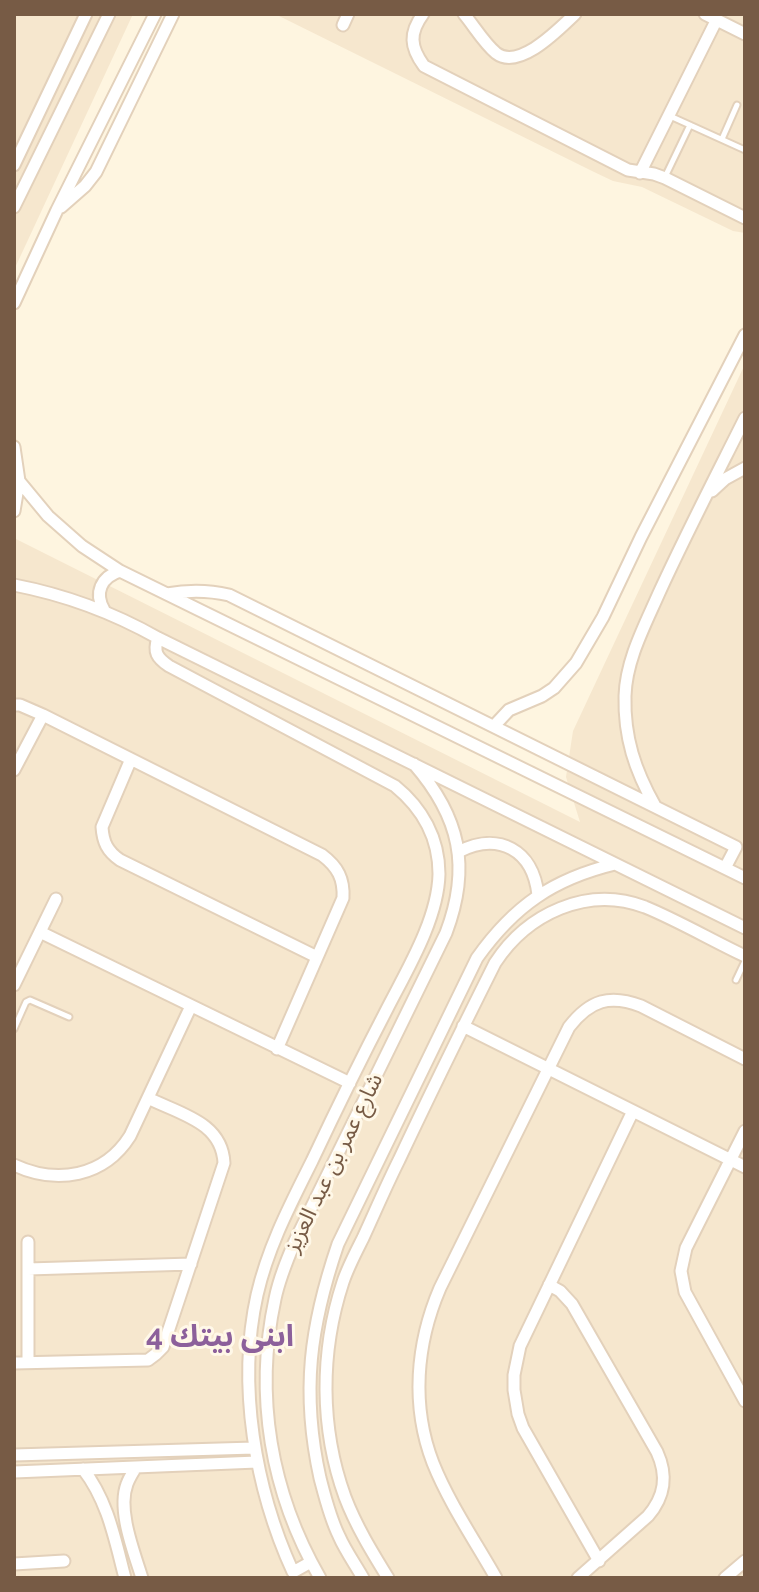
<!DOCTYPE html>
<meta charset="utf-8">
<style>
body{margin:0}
#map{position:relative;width:759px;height:1592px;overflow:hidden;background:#fef5e0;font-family:Raleway,sans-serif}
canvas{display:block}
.frame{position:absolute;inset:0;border:16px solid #775b45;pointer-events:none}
</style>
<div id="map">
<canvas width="759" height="1592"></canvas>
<div class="frame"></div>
</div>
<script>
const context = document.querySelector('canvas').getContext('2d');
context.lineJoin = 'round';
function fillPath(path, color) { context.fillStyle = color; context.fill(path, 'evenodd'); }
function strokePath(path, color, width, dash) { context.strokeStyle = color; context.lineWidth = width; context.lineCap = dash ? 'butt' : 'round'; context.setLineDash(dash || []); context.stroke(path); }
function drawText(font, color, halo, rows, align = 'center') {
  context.font = font + ' Raleway,"Noto Sans Arabic",sans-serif'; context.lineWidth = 6; context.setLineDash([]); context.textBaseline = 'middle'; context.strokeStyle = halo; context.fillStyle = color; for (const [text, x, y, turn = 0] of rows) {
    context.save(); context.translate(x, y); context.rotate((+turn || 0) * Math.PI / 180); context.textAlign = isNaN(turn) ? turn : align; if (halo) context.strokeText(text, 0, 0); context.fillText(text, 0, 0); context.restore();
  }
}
const residential = new Path2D(`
 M14,14H133L14,270Z
 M275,14H745V233L733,231L642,187L613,181L592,171Z
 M745,364V1578H14V538L580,822L566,777L573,731Z`);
const service = new Path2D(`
 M670,116L745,150
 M722,139L737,105
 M665,177L690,125
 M736,980L745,961
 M14,1029L26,1002L30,1000L69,1017`);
const minor = new Path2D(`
 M423,14C409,33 410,47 424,66L628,170L654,174L665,178L745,218
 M464,14C474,26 484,43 496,53C519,71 559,29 575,14
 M705,14L745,34
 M343,25L348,14
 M14,165L86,14
 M640,173L717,19
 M14,207L109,14
 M61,207L85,186L96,172L173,14
 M14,303L57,210L155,14
 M14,447L19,481L14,511
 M19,481L48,516L82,546L120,571L745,878
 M712,491L725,479L745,468
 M14,585C66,595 112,612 158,638L745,928
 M167,594C189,590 207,590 229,595L736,847L725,868
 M104,610C94,593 101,577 120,571
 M158,638C153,652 157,658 169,666L395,786C422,808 439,838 439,874C438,919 407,970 387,1009C361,1059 336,1110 312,1161C290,1205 268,1247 257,1295C237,1385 255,1489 293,1572L311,1562
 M14,705H20L43,715L322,855C338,867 344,879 343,898L277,1049
 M494,726L509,710L542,696L554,688L576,663L603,617L641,537L745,335
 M131,759L102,827C103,842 107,851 120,860L317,957
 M14,770L43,715
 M655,806C635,770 624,738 625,696C626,660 645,625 659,593C686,534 716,476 745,418
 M458,852C499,831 533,850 538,895
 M40,932L350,1083
 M14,985L56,899
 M463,1026L745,1167
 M745,1131L686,1248L681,1271L685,1292L745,1401
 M14,1165C57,1185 104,1177 130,1136L191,1006
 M28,1242V1362
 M28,1269L191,1264
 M549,1285L560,1291L572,1304L657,1452C668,1476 665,1496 648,1516L578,1578
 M14,1363L148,1360L156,1354L163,1347L224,1163C222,1122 180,1114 148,1098
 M14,1455L254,1448
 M136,1467C133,1472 129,1478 127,1484C117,1510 134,1552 142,1578
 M83,1469C108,1501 115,1540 125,1578
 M14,1472L257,1462
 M599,1561L523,1428L518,1414L514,1390V1375L520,1346L633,1111
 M14,1564L64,1561
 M320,1578C271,1493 254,1396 275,1299C279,1279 287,1260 295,1241L446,933C471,867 460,817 414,764
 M363,1578C355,1564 345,1550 339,1536C330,1518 325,1497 320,1478C301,1392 310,1326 338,1244L477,958C514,906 553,879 615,864
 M388,1578C372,1552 356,1526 345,1497C320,1428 320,1352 343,1282C348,1267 356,1252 363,1238C375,1212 386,1186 399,1160C430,1094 462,1029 495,963C527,914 587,885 645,907C677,920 713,941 745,956
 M496,1578C475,1541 449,1503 433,1463C411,1406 416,1344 440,1288L569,1027C590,1000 610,994 641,1006L745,1059
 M725,1578L745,1561`);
const streetNames = [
 ["شارع عمر بن عبد العزيز",334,1163,-64]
];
const districtNames = [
 ["ابنى بيتك 4",220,1337]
];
fillPath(residential, '#f6e7ce');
strokePath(service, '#e3d1bb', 9);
strokePath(minor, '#e3d1bb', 15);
strokePath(service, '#fff', 5);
strokePath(minor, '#fff', 11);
drawText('22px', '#775b45', '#fff8e8', streetNames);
drawText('bold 30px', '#8c609b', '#fff8e8', districtNames);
</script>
